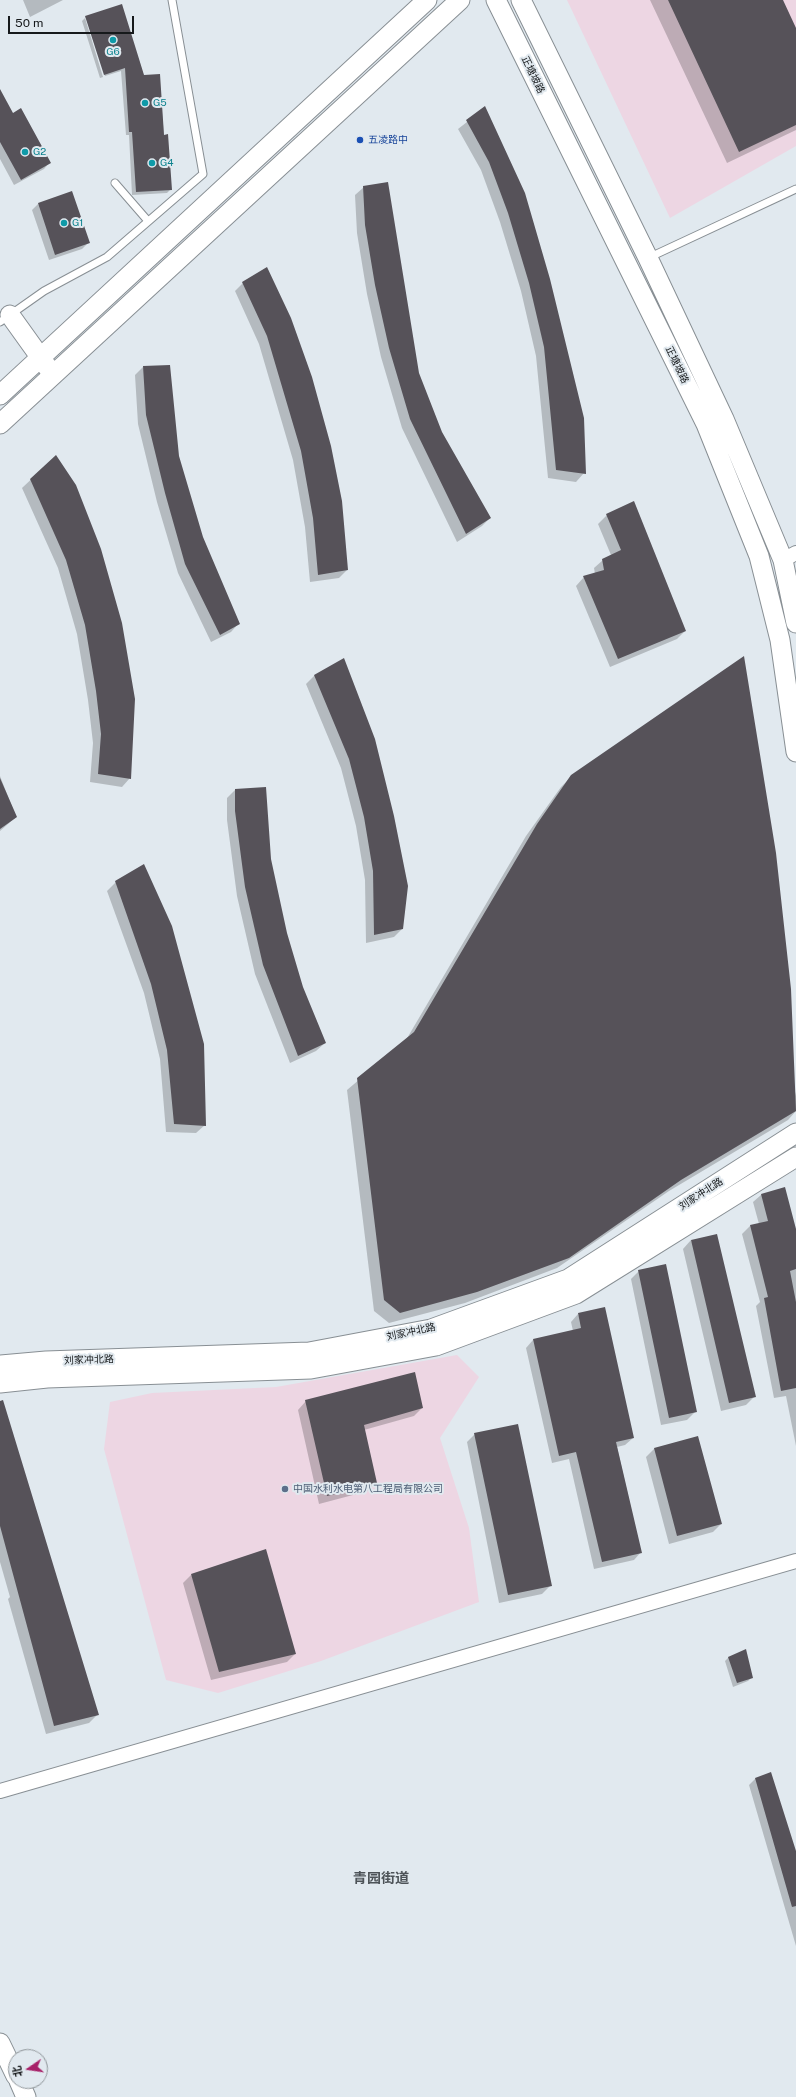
<!DOCTYPE html>
<meta charset="utf-8">
<style>
body{margin:0}
#map{position:relative;width:796px;height:2097px;overflow:hidden;background:#e1e9ef;font-family:"Public Sans","Noto Sans SC",sans-serif}
canvas{display:block}
.north{position:absolute;left:8px;top:2049px;width:40px;height:40px;box-sizing:border-box;background:#e1e9ef;border:1px solid #90969a;border-radius:50%;rotate:257deg;font-size:11px;font-weight:700;line-height:16px;text-align:center;color:#16191b}
.north::after{content:'';display:block;margin:auto;width:14px;height:18px;background:#a72068;clip-path:polygon(50% 0,100% 100%,50% 72%,0 100%)}
.scale{position:absolute;left:8px;top:16px;width:126px;height:18px;box-sizing:border-box;border:2px solid #16191b;border-top:0;padding-left:5px;font-size:12px;line-height:14px;white-space:nowrap;color:#16191b;-webkit-text-stroke:3px #e1e9ef;paint-order:stroke}
</style>
<div id="map">
<canvas width="796" height="2097"></canvas>
<div class="north">北</div>
<div class="scale">50 m</div>
</div>
<script>
const context = document.querySelector('canvas').getContext('2d');
context.lineJoin = 'round';
function fillPath(path, color) { context.fillStyle = color; context.fill(path, 'evenodd'); }
function strokePath(path, color, width, dash) { context.strokeStyle = color; context.lineWidth = width; context.lineCap = dash ? 'butt' : 'round'; context.setLineDash(dash || []); context.stroke(path); }
function drawText(font, color, halo, rows, align = 'center') {
  context.font = font + ' "Public Sans","Noto Sans SC",sans-serif'; context.lineWidth = 4; context.setLineDash([]); context.textBaseline = 'middle'; context.strokeStyle = halo; context.fillStyle = color; for (const [text, x, y, turn = 0] of rows) {
    context.save(); context.translate(x, y); context.rotate((+turn || 0) * Math.PI / 180); context.textAlign = isNaN(turn) ? turn : align; if (halo) context.strokeText(text, 0, 0); context.fillText(text, 0, 0); context.restore();
  }
}
const commercial = new Path2D(`
 M567,0H796V146L670,218Z
 M457,1355L479,1377L440,1438L469,1528L479,1602L321,1661L218,1693L166,1680L104,1449L110,1402L152,1393L276,1387Z`);
const shadow = new Path2D(`
 M23,0H63L30,17Z
 M650,0H782L796,31V130L727,163Z
 M121,6L144,76L159,75L164,136H167L171,189L167,193L132,195L129,135H126L121,71L105,76L87,18H85L103,77L100,78L82,21L86,17Z
 M0,91L12,114L50,162L44,169L14,185L0,159Z
 M485,108L584,473L576,482L548,478L536,356L521,291L500,222L481,170L458,129Z
 M364,187L418,373L441,433L490,518L482,526L457,542L402,428L381,357L367,294L357,233L355,195Z
 M38,204L89,242L82,249L49,260L32,210Z
 M266,268L347,570L339,578L310,582L305,527L293,460L259,344L235,291L243,283Z
 M143,367L178,456L202,538L239,623L231,632L211,642L178,573L157,502L138,424L135,375Z
 M56,456L130,778L122,787L90,782L93,743L88,700L77,634L58,568L22,488Z
 M607,515L685,631L677,639L610,667L576,586L584,577L595,574L594,568L603,560L611,555L598,524Z
 M343,660L402,929L394,937L366,943L365,880L356,826L341,768L306,684L314,676Z
 M0,776L16,817L0,831Z
 M572,776L793,1083L796,1096V1111L788,1120L669,1191L557,1268L465,1303L389,1323L374,1311L347,1090L406,1040L526,836L561,787Z
 M265,788L270,859L286,934L302,987L325,1043L316,1051L290,1063L255,974L237,896L227,820V798L235,790Z
 M116,882L205,1125L196,1133L166,1132L160,1059L144,993L107,891Z
 M784,1189L796,1233V1446L786,1396L774,1398L756,1306L760,1302L742,1234L750,1226L759,1224L753,1202L761,1195Z
 M691,1240L754,1397L746,1405L721,1411L683,1249Z
 M639,1271L695,1412L687,1420L661,1425L631,1279Z
 M578,1314L633,1438L625,1445L617,1447L641,1552L634,1560L594,1569L569,1459L552,1463L526,1348L533,1340L573,1331L571,1322Z
 M306,1401L422,1408L414,1416L364,1430L376,1483L368,1491L319,1504L298,1410Z
 M0,1420L98,1714L89,1723L46,1734L8,1599L10,1597L0,1562Z
 M475,1434L550,1586L542,1594L499,1603L467,1442Z
 M697,1437L721,1524L713,1532L669,1544L646,1457L654,1449Z
 M191,1575L295,1654L287,1662L211,1680L183,1583Z
 M729,1657L752,1677L748,1681L733,1687L725,1661Z
 M771,1774L796,1854V1946L749,1785L755,1779Z`);
const building = new Path2D(`
 M668,0H783L796,28V125L739,152Z
 M122,4L144,75L160,74L164,135L168,134L172,190L136,192L132,132H129L125,68L104,75L85,16Z
 M0,89L13,113L21,108L51,163L21,180L0,142Z
 M485,106L525,193L550,279L584,418L586,474L556,470L544,347L529,283L508,213L489,162L466,120Z
 M388,182L419,373L442,432L491,518L466,534L410,419L389,348L375,285L365,225L363,186Z
 M72,191L90,243L55,255L38,203Z
 M267,267L291,318L312,377L331,446L342,501L348,570L318,575L313,518L301,451L267,336L242,282Z
 M170,365L179,456L203,537L240,624L220,635L185,564L165,493L146,415L143,366Z
 M56,455L76,485L101,549L122,623L135,699L131,779L98,774L101,734L96,691L85,625L66,560L30,479Z
 M634,501L686,631L618,659L583,576L604,570L602,559L621,550L606,514Z
 M744,656L776,853L791,989L796,1111L681,1180L569,1258L477,1292L400,1313L384,1300L357,1078L414,1032L537,824L571,775Z
 M344,658L375,739L394,816L408,886L403,929L374,935L373,871L364,817L349,759L314,675Z
 M0,778L17,817L0,829Z
 M266,787L271,859L287,933L303,987L326,1043L298,1056L263,965L245,887L235,811V789Z
 M144,864L172,926L204,1044L206,1126L174,1124L167,1050L151,984L115,881Z
 M785,1187L796,1229V1269L790,1271L796,1302V1388L781,1391L764,1298L768,1297L750,1225L768,1221L761,1194Z
 M717,1234L756,1397L729,1403L691,1240Z
 M666,1264L697,1412L669,1418L638,1270Z
 M605,1307L634,1438L616,1442L642,1553L602,1562L576,1452L559,1456L533,1339L581,1328L578,1313Z
 M415,1372L423,1408L364,1425L377,1483L327,1496L305,1400Z
 M3,1400L99,1715L54,1726L0,1526V1401Z
 M518,1424L552,1586L508,1595L474,1433Z
 M698,1436L722,1524L677,1536L654,1448Z
 M266,1549L296,1654L219,1672L191,1574Z
 M746,1649L753,1678L737,1683L728,1657Z
 M771,1772L796,1851V1906L792,1907L755,1778Z`);
const lane = new Path2D(`
 M115,183L148,221
 M648,258L796,189
 M0,322L44,291L107,257L203,174L172,0`);
const street = new Path2D(`
 M783,560L796,553
 M0,1791L796,1561`);
const secondary = new Path2D(`
 M496,0L706,424L759,556L780,640L796,752
 M521,0L648,258L724,419L783,560L796,623
 M10,315L48,368
 M0,395L427,0
 M0,424L460,0
 M0,1365L46,1361L309,1352L431,1329L568,1279L796,1133
 M0,1383L47,1378L311,1369L436,1346L576,1294L796,1157
 M0,2043L16,2076
 M19,2081L26,2097`);
const markers = [
 [113,40,4,"#0f9aa8"],
 [145,103,4,"#0f9aa8"],
 [360,140,4,"#1a4fb4"],
 [25,152,4,"#0f9aa8"],
 [152,163,4,"#0f9aa8"],
 [64,223,4,"#0f9aa8"],
 [285,1489,4,"#5c6f8a"]
];
const cultureNames = [
 ["G6",113,52,"center"],
 ["G5",153,103],
 ["G2",33,152],
 ["G4",160,163],
 ["G1",72,223]
];
const streetNames = [
 ["正塘坡路",533,75,64],
 ["正塘坡路",677,365,64],
 ["刘家冲北路",701,1194,-33],
 ["刘家冲北路",411,1332,-12],
 ["刘家冲北路",89,1360,-2]
];
const transitNames = [
 ["五凌路中",368,140]
];
const serviceNames = [
 ["中国水利水电第八工程局有限公司",293,1489]
];
const districtNames = [
 ["青园街道",381,1879]
];
fillPath(commercial, '#edd6e3');
fillPath(shadow, '#0003');
fillPath(building, '#565259');
strokePath(lane, '#888f94', 9);
strokePath(street, '#888f94', 16);
strokePath(secondary, '#888f94', 21);
strokePath(lane, '#fff', 7);
strokePath(street, '#fff', 14);
strokePath(secondary, '#fff', 19);
for (const [x, y, r, color] of markers) { const dot = new Path2D(); dot.arc(x, y, r, 0, 2 * Math.PI); context.fillStyle = color; context.fill(dot); strokePath(dot, '#e1e9ef', 1.5); }
drawText('10px', '#0d838f', '#e1e9ef', cultureNames, 'left');
drawText('10px', '#16191b', '#e1e9ef', streetNames);
drawText('10px', '#164399', '#e1e9ef', transitNames, 'left');
drawText('10px', '#4e5e75', '#e1e9ef', serviceNames, 'left');
drawText('bold 14px', '#4d5358', '#e1e9ef', districtNames);
</script>
